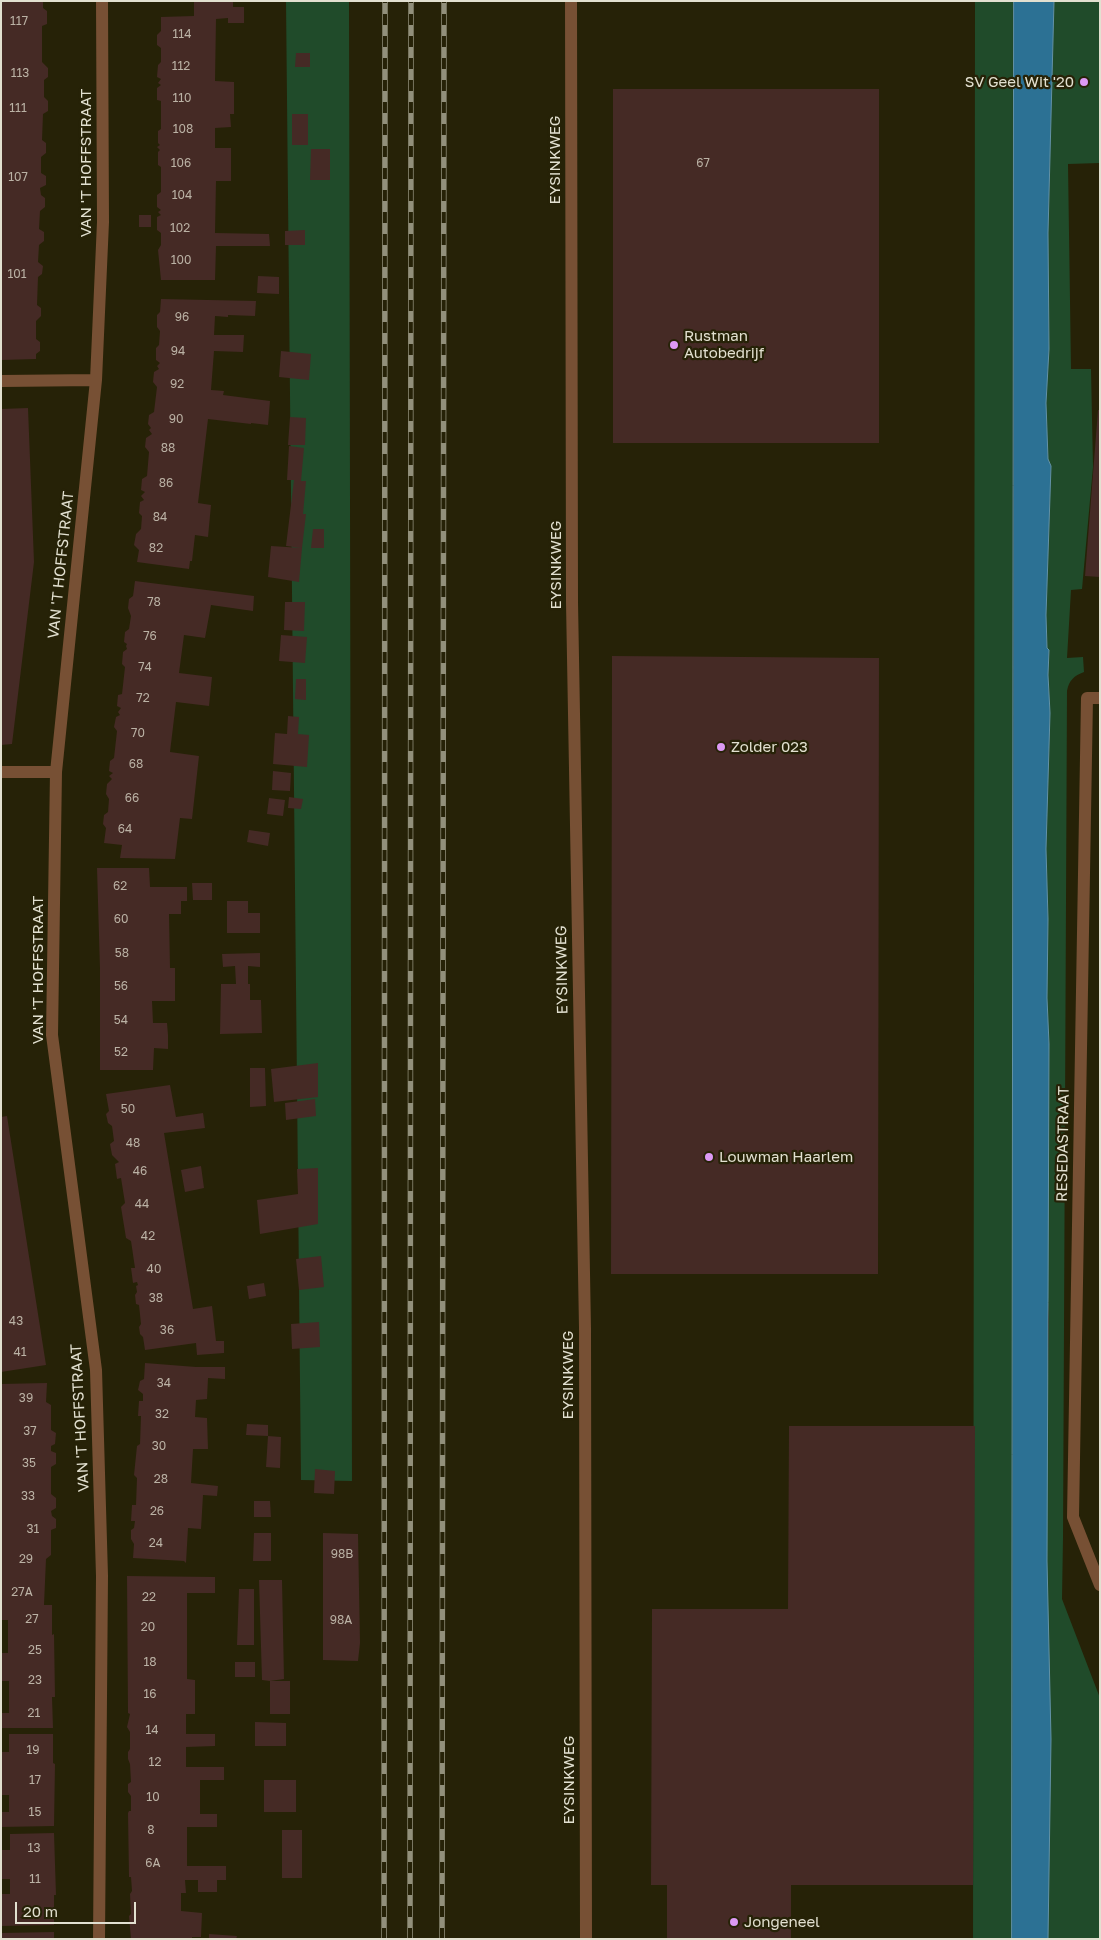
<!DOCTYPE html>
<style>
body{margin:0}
#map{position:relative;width:1101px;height:1940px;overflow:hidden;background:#262207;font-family:"Golos Text",sans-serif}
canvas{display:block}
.frame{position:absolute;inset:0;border:2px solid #e2e0d0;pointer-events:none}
.scale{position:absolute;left:15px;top:1902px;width:121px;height:22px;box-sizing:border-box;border:2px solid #e2e0d0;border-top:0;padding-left:6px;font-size:15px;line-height:18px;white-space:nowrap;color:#e2e0d0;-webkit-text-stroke:4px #262207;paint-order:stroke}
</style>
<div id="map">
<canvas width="1101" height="1940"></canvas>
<div class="frame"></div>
<div class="scale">20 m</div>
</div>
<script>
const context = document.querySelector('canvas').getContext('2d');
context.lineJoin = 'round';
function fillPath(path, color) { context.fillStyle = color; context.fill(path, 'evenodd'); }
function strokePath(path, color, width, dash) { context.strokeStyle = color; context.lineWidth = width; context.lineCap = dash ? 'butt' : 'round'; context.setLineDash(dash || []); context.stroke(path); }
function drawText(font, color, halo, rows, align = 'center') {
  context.font = font + ' "Golos Text",sans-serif'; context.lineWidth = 4.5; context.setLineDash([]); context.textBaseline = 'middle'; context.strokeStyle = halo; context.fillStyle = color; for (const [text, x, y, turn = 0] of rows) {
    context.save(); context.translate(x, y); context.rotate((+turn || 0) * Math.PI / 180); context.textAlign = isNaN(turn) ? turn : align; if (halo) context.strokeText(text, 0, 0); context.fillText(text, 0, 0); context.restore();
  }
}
const green = new Path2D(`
 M286,1H349L352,1481L301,1480Z
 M975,1H1013L1012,1939H973Z
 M1054,1H1100V163L1068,164L1071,369H1091L1093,467L1082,589L1071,590L1067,658L1083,657L1084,672C1074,676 1069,680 1067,691L1063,1538L1062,1599L1100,1698V1939H1038L1049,1319L1047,1276L1049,1044L1047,998L1048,919L1046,849L1050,713L1048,675L1049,650L1047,648L1046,615L1051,466L1048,459L1046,403L1049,349L1048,233Z`);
const water = new Path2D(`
 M1014,1H1054L1048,233L1049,349L1046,403L1048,459L1051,466L1046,615L1047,648L1049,650L1048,675L1050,713L1046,849L1048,919L1047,998L1049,1044L1047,1561L1051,1739L1048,1939H1012Z`);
const building = new Path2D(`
 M1,1H43V8L47,11V24L42,26V62L48,68V77L44,80V97L48,101V111L43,114L42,140L46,143V153L41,157V173L46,176V185L40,188L41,195L45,198V207L40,211L39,229L44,232V241L39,245L38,262L43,266L42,274L38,277L37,305L41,308V316L36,321V339L40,342V351L36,354V359L1,360Z
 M194,1H233V7H244V23H228V18L216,19L215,81L234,82V114H230L231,127L215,128V148H231V181H216L215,233L269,234L270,246H216L215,280H161L158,250L161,245V233L157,230V217L161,215L158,212L161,210L157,207V195L161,192V167L158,165V152L160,150L157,147L160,145L158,143V131L161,129V101L157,100V88L161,85L158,83L161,79L157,77L158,65L161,62V48L157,45V35L161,31V17L194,16Z
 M296,53H310V67H295Z
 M613,89H879V443H613Z
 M292,114H308V145H292Z
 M311,149H330V180H310Z
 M139,215H151V227H139Z
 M305,230V245H285V231Z
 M258,276L279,277V294L257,293Z
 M161,299L256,301L255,316L228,315V317L215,316L214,335H244L243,352L214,351L211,390L224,391L223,395L270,401L268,425L251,423V424L208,419L198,503L211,505L208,537L195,535L192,561H190L189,569L137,562L139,550L134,545L136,534L141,529L142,516L139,513L140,502L144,500L141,496L145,492L141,490L142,479L147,476L149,452L145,447L146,438L152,434L149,430L151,428L148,424L149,415L154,412L157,387L153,382L154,372L159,369L157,366L160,363L156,360V348L159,345L160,331L157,327V315L160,312Z
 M281,351L311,354L309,380L279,377Z
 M28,408L34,562L12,744L1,745V409Z
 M1098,410H1100V577L1085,576Z
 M290,417L306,418L305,445H288Z
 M289,446L304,448L301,481H306L303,514H306L302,548L286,546L294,480H287Z
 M313,529H324V548H311Z
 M271,546L302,548L299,582L268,577Z
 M135,581L254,596L253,611L211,605L205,638L184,635L179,673L212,677L209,706L176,702L170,752L199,756L192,819L180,818L175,859L120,858L122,845L104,843L106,828L103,824L104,815L108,812L109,799L106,794L107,784L112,779L109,776L113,773L109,771L110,761L114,758L117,731L114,727L116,717L120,715L118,712L121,708L117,706L118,695L122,694L125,667L122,664L123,652L127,649L126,646L127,644L124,642L125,632L129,629L131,616L128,608L129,599L133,596Z
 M285,602H305L304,631L284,630Z
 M281,635L307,637L305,663L279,661Z
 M612,656L879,658L878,1274H611Z
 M296,679H306V700L295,699Z
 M288,716L299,717L298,734L309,735L307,767L273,764L275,733L287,734Z
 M273,771L291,773L290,791L272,790Z
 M289,797L303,799L301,809L288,808Z
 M269,798L285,800L283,816L267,814Z
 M249,830L270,833L268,846L247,842Z
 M97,868H149L150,887H187V901H181V914H169L170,968H175V1001H152L153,1023H167L168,1035V1049L154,1048L153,1070H100V969Z
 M192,883H212V900H193Z
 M227,901H248V913H260V933H227Z
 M260,953V967L248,966V984H250V1000H261L262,1033L220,1034L221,984H236L235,966L223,967L222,954Z
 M318,1063V1097L274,1102L271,1069Z
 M250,1068H265L266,1106L250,1107Z
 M170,1085L176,1117L203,1113L205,1128L164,1133L193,1309L212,1306L216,1341H224V1353L197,1355L196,1343L145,1350L143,1337L140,1334L139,1327L141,1324L139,1305L136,1304L135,1295L137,1292L136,1286L138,1285L137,1282L133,1283L131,1268H135L131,1241L126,1238L121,1207L125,1203L121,1178L117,1179L115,1164L119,1162L112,1155L110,1144L114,1141L112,1126L108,1123L106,1114L109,1111L106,1094Z
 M315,1099L316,1116L286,1120L285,1103Z
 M7,1116L46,1365L1,1372V1117Z
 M201,1166L204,1188L185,1192L181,1170Z
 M318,1168V1224L260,1234L257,1200L298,1194L297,1169Z
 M321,1256L324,1287L299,1290L296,1259Z
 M264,1283L266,1296L249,1299L247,1286Z
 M319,1322L320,1347L292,1349L291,1324Z
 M145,1363L196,1367H225V1379L208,1378L207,1399L196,1400L195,1417L207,1418L208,1449H193L191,1483L218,1486L217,1496L203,1495L201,1529L188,1528L186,1563L184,1561L133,1558L134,1544L131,1539V1530L134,1528L135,1521H131L132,1505H136L137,1478L134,1475L137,1446L140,1444L141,1416H138L139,1401H143V1394L138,1390L140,1381L144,1379Z
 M47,1383L46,1402L51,1405V1430L56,1433L55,1444L51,1446V1451L56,1453V1464L51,1467V1494L56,1498V1508L51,1511L52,1516L56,1519V1528L51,1530V1555L46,1559L44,1605H52V1635L54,1634L55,1697H52L53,1728H1V1713H9V1681H1V1653H8V1620H1V1384Z
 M247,1424L268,1425V1436L246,1435Z
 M789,1426H975L973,1885H791V1939H667V1885H651L652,1609H788Z
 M268,1436L281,1437L280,1468L266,1467Z
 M315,1469L335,1471L334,1494L314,1493Z
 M254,1501H270L271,1517H254Z
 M254,1533H271V1561H253Z
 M323,1533L358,1534L360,1643L358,1661L323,1660Z
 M127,1576L215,1577V1593H187V1679L195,1680V1714H186V1734H215V1746L186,1747V1767H224V1780H200V1814H217V1827H187V1866H226V1880H217V1892H198V1880H185L186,1893H181V1911L202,1913L201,1937H192V1939H131L129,1916L131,1914L130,1894L132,1891L131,1877H129L128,1813L129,1811H131V1796L128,1792V1784L131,1782L130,1764L128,1759V1752L130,1749V1732L127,1727L130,1714L128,1713Z
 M259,1580H282L284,1679L270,1681H290V1714H270V1681L262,1680Z
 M239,1589H254V1645H237Z
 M235,1662H255V1677H235Z
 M255,1722L286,1723V1746H255Z
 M9,1734H53V1763L55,1764L54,1826L1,1827V1812H9V1795H1V1752H9Z
 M264,1780H296V1812H264Z
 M282,1830H302V1878H282Z
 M54,1833L56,1895H54V1925L1,1926V1894H10V1879H1V1850H10V1834Z
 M54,1932V1939H1V1933Z
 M209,1934L237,1936L236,1939H209Z`);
const street = new Path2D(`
 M571,1L572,602L585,1328L586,1939
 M1,381L96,380
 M1100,698H1087L1073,1517L1100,1585
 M1,772H56
 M99,1939L102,1576L96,1370L52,1035L56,772L96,380L103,222L102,1`);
const rail = new Path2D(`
 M384,1939L385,1
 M410,1939L411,1
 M442,1939L444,1`);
const markers = [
 [1084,82,5,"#dc99f4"],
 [674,345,5,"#dc99f4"],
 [721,747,5,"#dc99f4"],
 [709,1157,5,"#dc99f4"],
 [734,1922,5,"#dc99f4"]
];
const numberNames = [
 ["117",19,21],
 ["114",182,34],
 ["112",181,66],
 ["113",20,73],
 ["110",182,98],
 ["111",18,108],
 ["108",183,129],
 ["106",181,163],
 ["67",703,163],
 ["107",18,177],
 ["104",182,195],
 ["102",180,228],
 ["100",181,260],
 ["101",17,274],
 ["96",182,317],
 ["94",178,351],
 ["92",177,384],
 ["90",176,419],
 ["88",168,448],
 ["86",166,483],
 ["84",160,517],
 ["82",156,548],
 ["78",154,602],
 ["76",150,636],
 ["74",145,667],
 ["72",143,698],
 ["70",138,733],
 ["68",136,764],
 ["66",132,798],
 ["64",125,829],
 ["62",120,886],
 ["60",121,919],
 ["58",122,953],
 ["56",121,986],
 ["54",121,1020],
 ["52",121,1052],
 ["50",128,1109],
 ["48",133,1143],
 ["46",140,1171],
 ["44",142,1204],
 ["42",148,1236],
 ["40",154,1269],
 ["38",156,1298],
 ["43",16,1321],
 ["36",167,1330],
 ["41",20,1352],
 ["34",164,1383],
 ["39",26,1398],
 ["32",162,1414],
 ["37",30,1431],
 ["30",159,1446],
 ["35",29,1463],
 ["28",161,1479],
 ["33",28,1496],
 ["26",157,1511],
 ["31",33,1529],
 ["24",156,1543],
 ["98B",342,1554],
 ["29",26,1559],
 ["27A",22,1592],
 ["22",149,1597],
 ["27",32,1619],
 ["98A",341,1620],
 ["20",148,1627],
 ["25",35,1650],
 ["18",150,1662],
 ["23",35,1680],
 ["16",150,1694],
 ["21",34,1713],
 ["14",152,1730],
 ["19",33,1750],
 ["12",155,1762],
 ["17",35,1780],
 ["10",153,1797],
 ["15",35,1812],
 ["8",151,1830],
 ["13",34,1848],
 ["6A",153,1863],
 ["11",35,1879]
];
const poiNames = [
 ["SV Geel Wit '20",1074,82,"right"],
 ["Rustman",684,336],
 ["Autobedrijf",684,353],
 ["Zolder 023",731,747],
 ["Louwman Haarlem",719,1157],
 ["Jongeneel",744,1922]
];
const streetNames = [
 ["EYSINKWEG",555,160,-90],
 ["VAN 'T HOFFSTRAAT",86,163,-90],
 ["VAN 'T HOFFSTRAAT",61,565,-84],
 ["EYSINKWEG",556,565,-90],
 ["VAN 'T HOFFSTRAAT",38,970,-90],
 ["EYSINKWEG",562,970,-91],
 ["RESEDASTRAAT",1063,1144,-89],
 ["EYSINKWEG",568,1375,-90],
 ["VAN 'T HOFFSTRAAT",80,1418,-93],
 ["EYSINKWEG",569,1780,-90]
];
fillPath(green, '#204b2a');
fillPath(water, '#2c7194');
strokePath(water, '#6392a6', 1);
fillPath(building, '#452a25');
strokePath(street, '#775034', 12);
strokePath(rail, '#92907b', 5.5);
strokePath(rail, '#262207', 4, [11]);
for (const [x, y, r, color] of markers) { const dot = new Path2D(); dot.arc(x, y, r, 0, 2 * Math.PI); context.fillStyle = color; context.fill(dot); strokePath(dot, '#262207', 2); }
drawText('12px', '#bbb2a5', null, numberNames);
drawText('15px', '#e2e0d0', '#262207', poiNames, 'left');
drawText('15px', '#e2e0d0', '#262207', streetNames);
</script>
